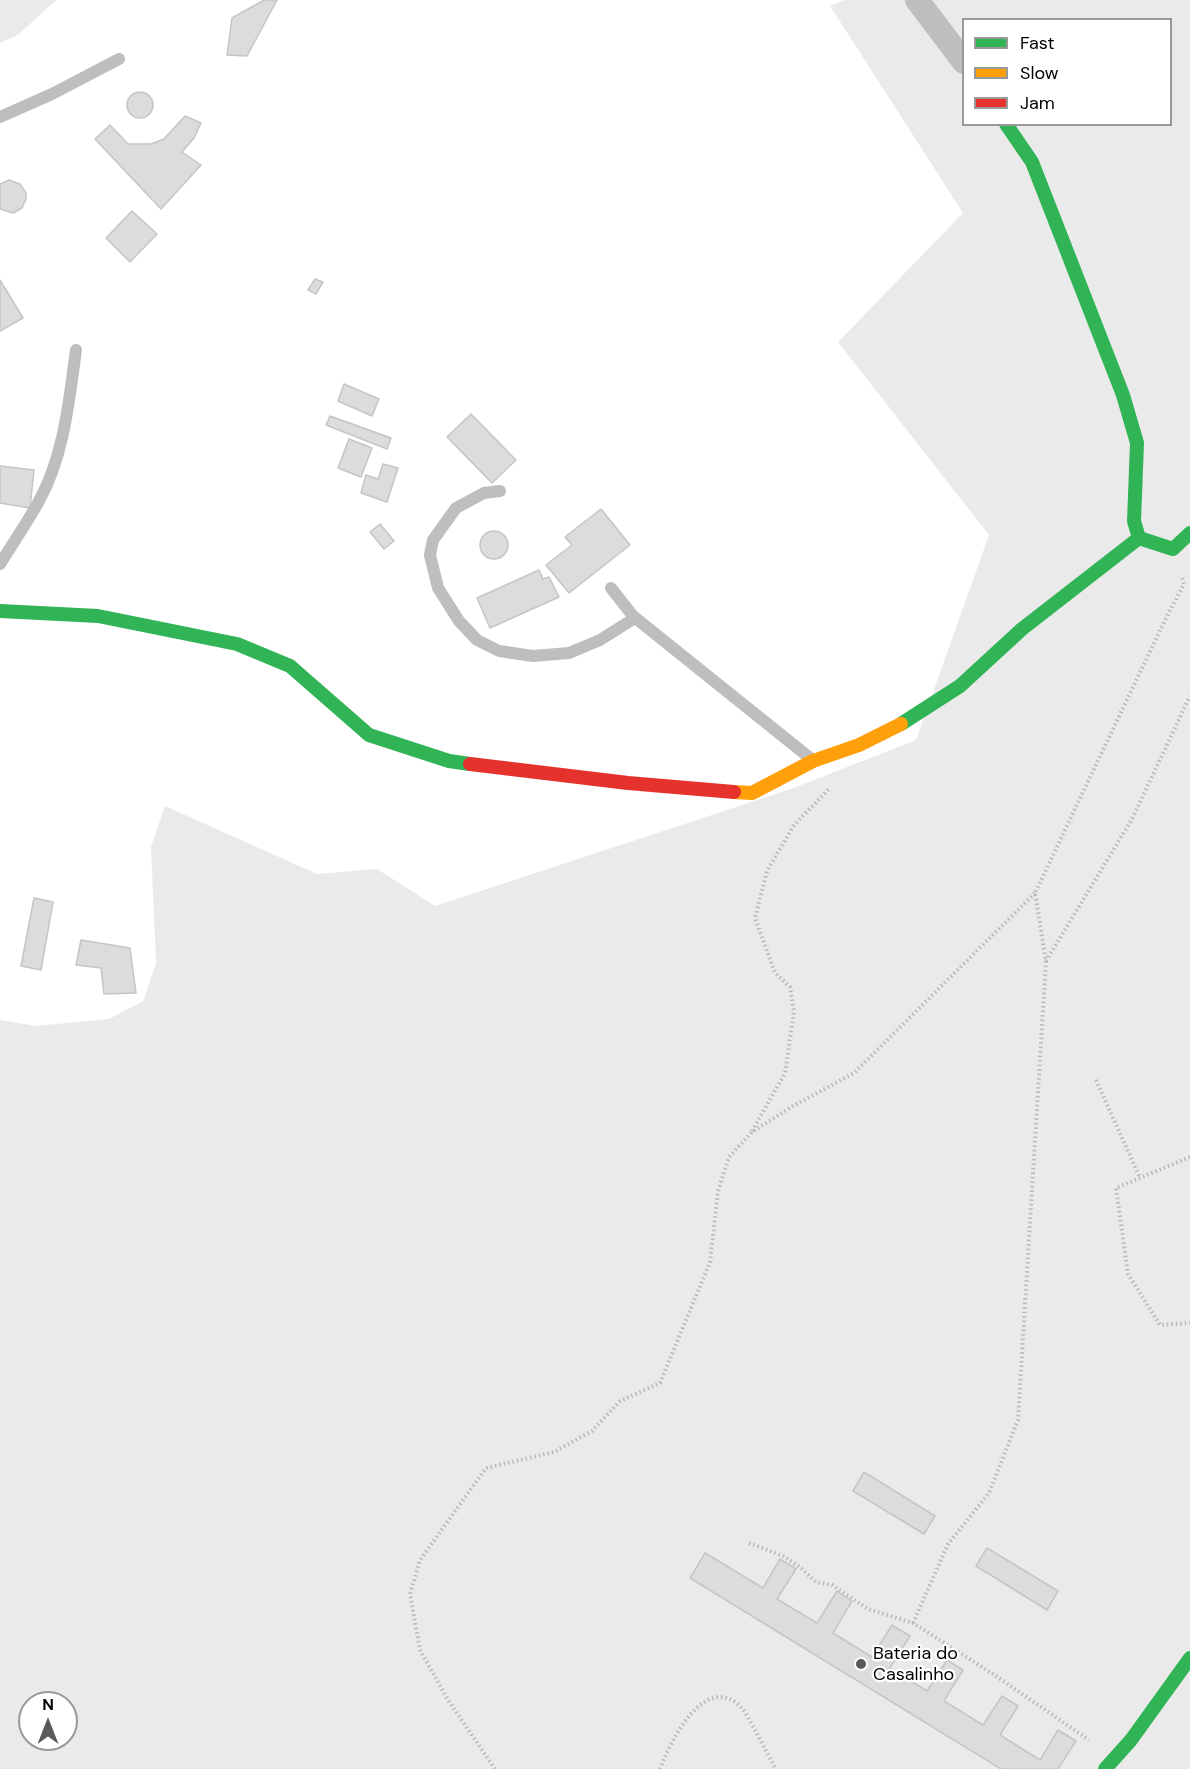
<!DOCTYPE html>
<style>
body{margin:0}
#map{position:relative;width:1190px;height:1769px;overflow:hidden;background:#fff;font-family:"DM Sans",sans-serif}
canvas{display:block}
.legend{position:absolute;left:962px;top:18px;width:210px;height:108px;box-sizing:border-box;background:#fff;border:2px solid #999;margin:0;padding:8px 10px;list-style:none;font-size:18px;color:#000}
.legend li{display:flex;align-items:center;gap:12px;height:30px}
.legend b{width:30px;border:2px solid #999}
.north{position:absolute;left:18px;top:1691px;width:60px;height:60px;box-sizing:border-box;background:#fff;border:2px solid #999;border-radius:50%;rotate:0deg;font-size:16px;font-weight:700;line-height:24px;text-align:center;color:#000}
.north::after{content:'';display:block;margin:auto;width:21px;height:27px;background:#595959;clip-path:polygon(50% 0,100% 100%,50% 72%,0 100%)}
</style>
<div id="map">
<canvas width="1190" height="1769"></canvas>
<ul class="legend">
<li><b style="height:8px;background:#30b455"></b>Fast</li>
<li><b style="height:8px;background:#ff9f0a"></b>Slow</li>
<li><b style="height:8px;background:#e5322d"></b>Jam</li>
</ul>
<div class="north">N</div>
</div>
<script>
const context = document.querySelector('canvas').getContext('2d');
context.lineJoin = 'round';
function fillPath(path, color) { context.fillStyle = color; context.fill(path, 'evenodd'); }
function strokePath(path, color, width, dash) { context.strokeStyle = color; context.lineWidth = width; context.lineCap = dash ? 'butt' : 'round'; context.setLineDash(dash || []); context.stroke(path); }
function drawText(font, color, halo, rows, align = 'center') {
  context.font = font + ' "DM Sans",sans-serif'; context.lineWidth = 4.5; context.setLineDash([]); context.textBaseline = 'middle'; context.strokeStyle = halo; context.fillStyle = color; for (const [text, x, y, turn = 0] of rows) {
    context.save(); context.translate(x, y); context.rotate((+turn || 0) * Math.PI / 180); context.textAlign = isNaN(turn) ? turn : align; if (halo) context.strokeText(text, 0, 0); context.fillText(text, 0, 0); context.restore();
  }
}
const green = new Path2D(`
 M0,0H56L18,35L0,43Z
 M844,0H1190V1769H0V1020L36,1026L109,1019L143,1001L156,963L151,847L165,806L317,874L377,869L435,906L791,789L916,740L989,535L838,342L963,213L830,6ZM964,20H1170V124H964ZM30,1703H66V1739H30Z`);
const building = new Path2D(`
 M264,0H277L247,56L227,55L232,18Z
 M127 105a13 13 0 1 1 26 0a13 13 0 1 1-26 0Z
 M185,116L201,123L194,138L182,152L201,165L161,209L95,139L110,125L128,144H151L164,139Z
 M9,180L20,184L26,193V199L22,208L13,213L0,209V184Z
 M132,211L157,234L130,262L106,238Z
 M315,279L323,282L316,294L308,290Z
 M0,280L23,318L0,331Z
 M344,384L379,399L372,416L338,401Z
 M471,414L516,460L492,483L447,437Z
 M330,416L391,438L387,449L326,425Z
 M349,439L372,448L361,477L338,468Z
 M383,464L398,468L387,502L361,493L366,475L378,479Z
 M0,466L34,470L30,508L0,503Z
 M601,509L630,545L569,593L546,565L572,545L565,537Z
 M380,524L394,541L384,549L370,532Z
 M480 545a14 14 0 1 1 28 0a14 14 0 1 1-28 0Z
 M539,570L543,579L549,577L559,597L490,628L477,598Z
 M34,898L53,902L41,970L21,966Z
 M81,940L130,948L136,993L104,994L101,968L76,965Z
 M864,1472L935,1516L924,1534L853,1491Z
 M987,1548L1058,1591L1047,1610L976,1566Z
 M705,1553L763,1588L780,1559L796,1569L777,1599L817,1623L837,1591L852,1601L833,1633L872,1657L892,1625L910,1636L890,1668L927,1691L947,1660L963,1670L944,1701L983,1725L1002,1696L1018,1706L1000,1735L1040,1760L1058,1730L1076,1741L1058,1769H1001L690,1578Z`);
const path = new Path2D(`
 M1046,961L1132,819L1190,696
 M1096,1080L1140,1178
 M752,1131L785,1073L794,1012L790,987L775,973L755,918L767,871L794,825L829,789
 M1190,1157L1116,1188L1128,1274L1160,1325L1190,1323
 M749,1543L783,1556L801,1568L816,1582L832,1585L868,1609L913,1623L996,1676L1089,1740
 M913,1623L948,1544L989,1493L1018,1420L1046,961L1035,893L1164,622L1184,584L1182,578
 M495,1769L448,1700L420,1650L410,1594L420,1560L486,1468L554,1452L592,1431L620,1401L660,1383L710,1262L718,1191L729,1157L752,1132L793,1106L854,1073L1035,893
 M660,1769C670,1742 703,1674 739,1705C748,1713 768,1756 776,1769`);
const lane = new Path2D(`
 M0,117L52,94L119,59
 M500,491L484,493L456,508L433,540L430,555L438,588L459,621L477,640L499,651L533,656L569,653L600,640L635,618
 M0,564C13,543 27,523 39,501C64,456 69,401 76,350
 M611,588L633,616L810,758`);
const street = new Path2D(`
 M917,0L964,62`);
const fast = new Path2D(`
 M1006,124L1032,162L1123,395L1137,443L1134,521L1139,538
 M0,611L98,616L237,644L290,666L369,735L449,761L470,764
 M901,724L960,686L1022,629L1139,538L1173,549L1190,533
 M1105,1769L1131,1740L1190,1658`);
const slow = new Path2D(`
 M734,792L752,793L813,761L859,745L901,724`);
const jam = new Path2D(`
 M470,764L628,783L734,792`);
const markers = [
 [861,1664,6,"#595959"]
];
const poiNames = [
 ["Bateria do",873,1654],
 ["Casalinho",873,1675]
];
fillPath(green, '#eaeaea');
fillPath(building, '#dcdcdc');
strokePath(building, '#c5c5c5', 1.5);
strokePath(path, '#b8b8b8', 4, [1.5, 3]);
strokePath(lane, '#bebebe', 12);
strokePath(street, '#bebebe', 24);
strokePath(fast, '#30b455', 14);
strokePath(slow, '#ff9f0a', 14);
strokePath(jam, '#e5322d', 14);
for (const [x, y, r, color] of markers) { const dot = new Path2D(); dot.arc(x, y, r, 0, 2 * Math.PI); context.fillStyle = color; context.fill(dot); strokePath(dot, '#fff', 2); }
drawText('18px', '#000', '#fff', poiNames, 'left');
</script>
